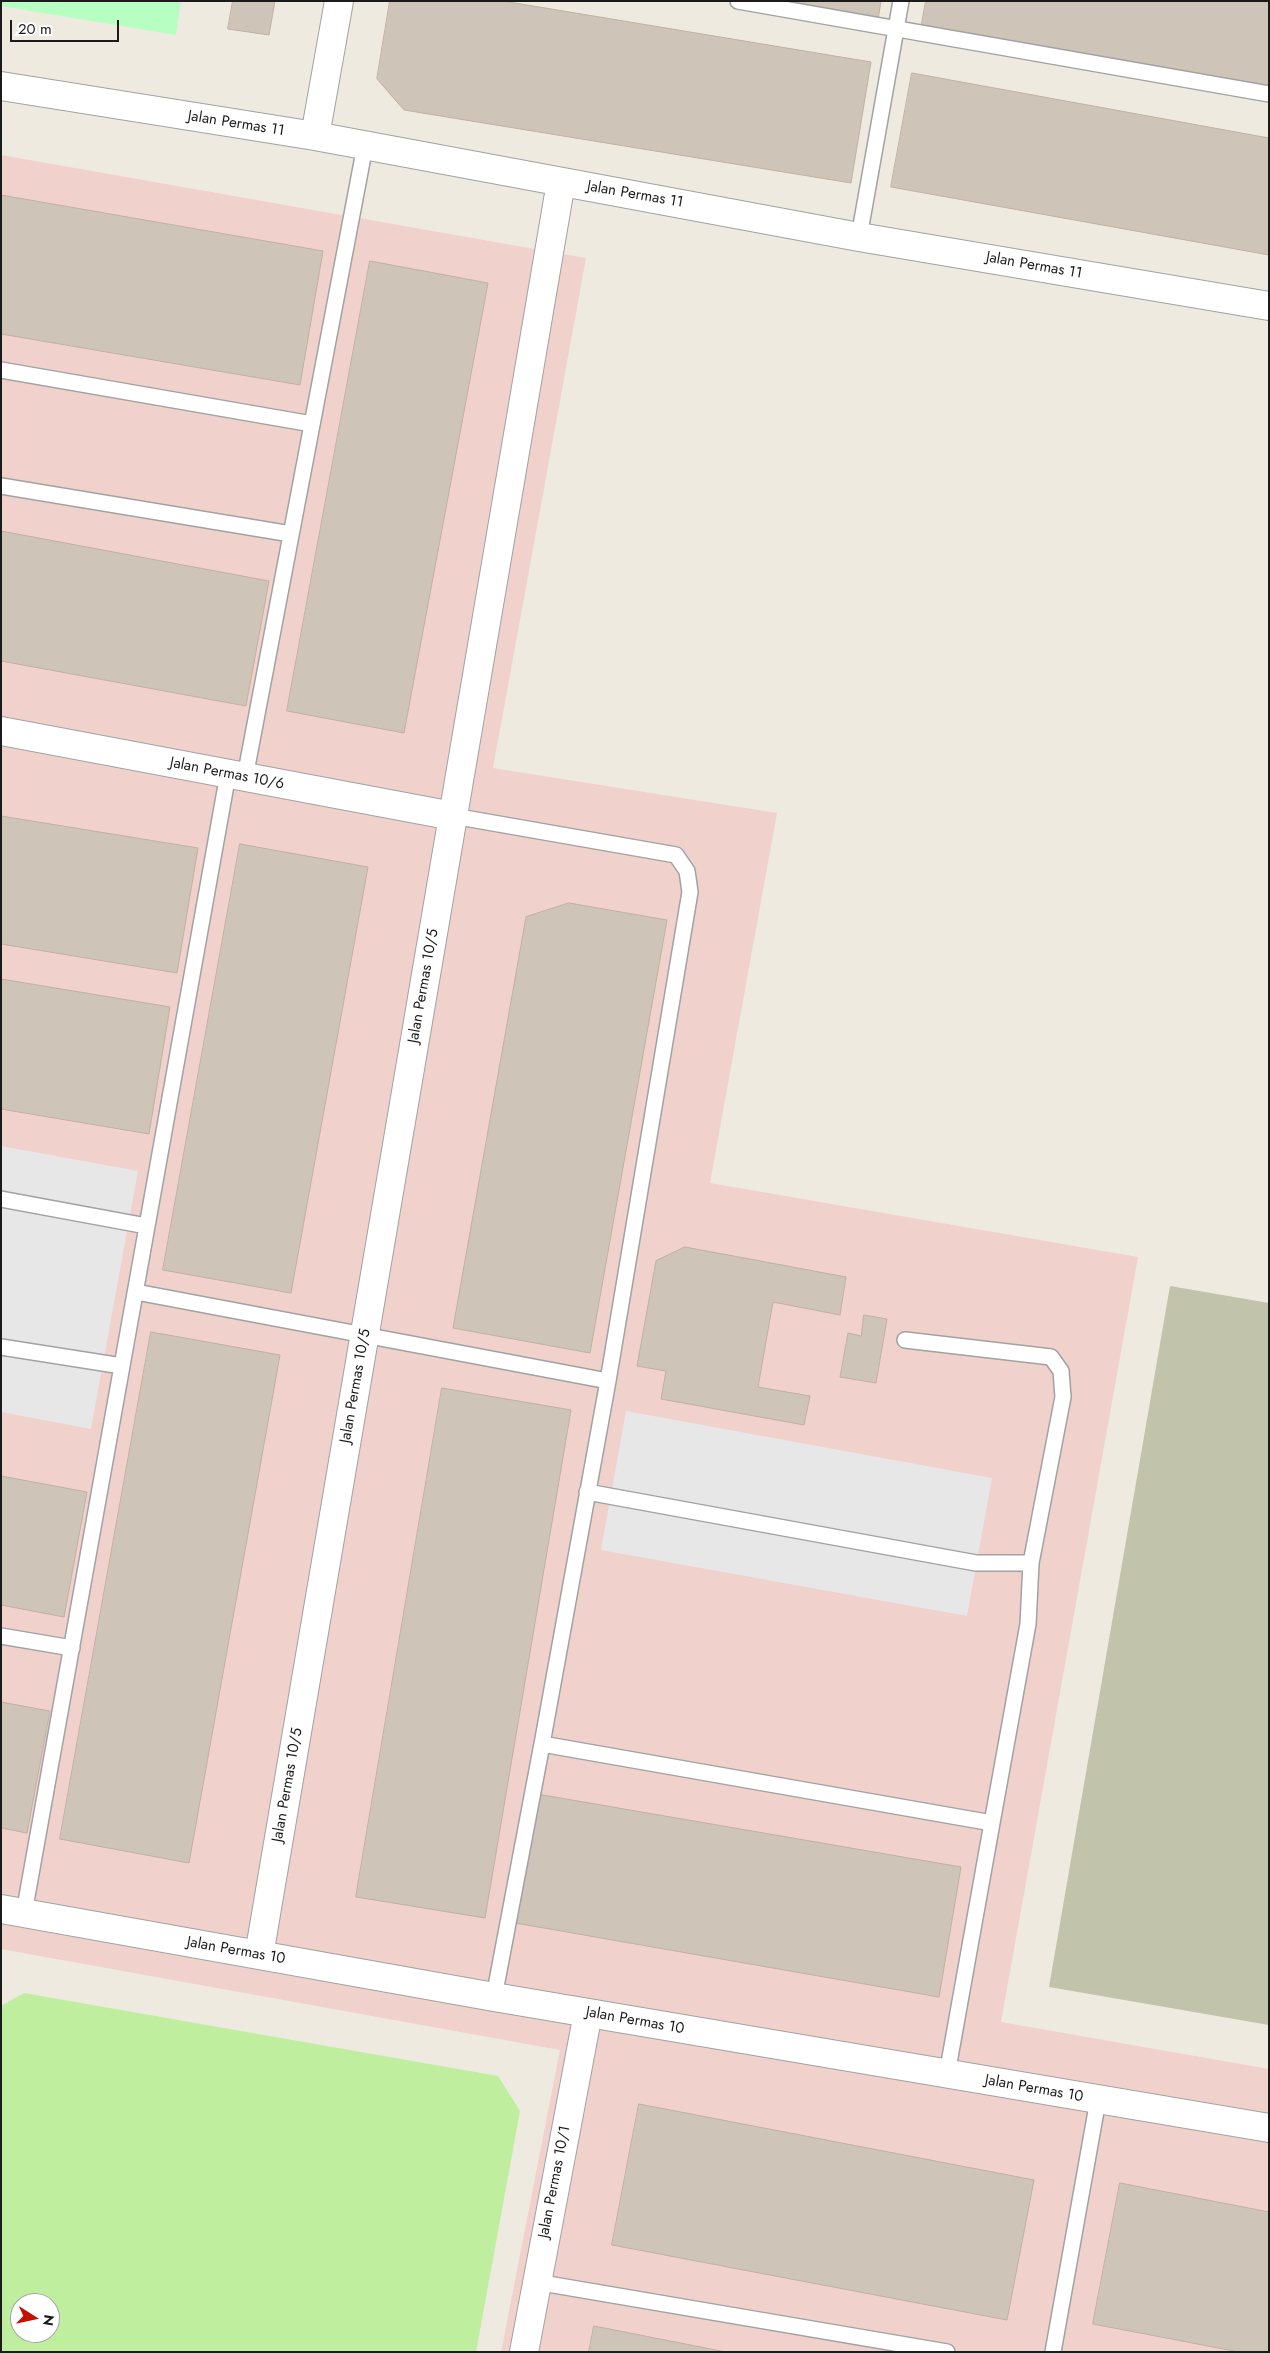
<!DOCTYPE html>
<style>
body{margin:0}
#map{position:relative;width:1270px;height:2353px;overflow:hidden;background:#eeeadf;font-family:Jost,sans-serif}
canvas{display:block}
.frame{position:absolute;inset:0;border:2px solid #1b1b1b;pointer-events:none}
.north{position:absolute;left:10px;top:2293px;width:50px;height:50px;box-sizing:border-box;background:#fff;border:1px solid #a4a4a4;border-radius:50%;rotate:100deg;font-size:14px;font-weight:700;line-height:20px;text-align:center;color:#1b1b1b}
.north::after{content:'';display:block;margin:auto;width:18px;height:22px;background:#c70f00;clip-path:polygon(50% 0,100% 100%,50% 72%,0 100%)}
.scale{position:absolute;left:10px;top:20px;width:109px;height:22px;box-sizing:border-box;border:2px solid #1b1b1b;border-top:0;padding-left:6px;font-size:15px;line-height:18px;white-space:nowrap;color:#1b1b1b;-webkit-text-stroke:4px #fff;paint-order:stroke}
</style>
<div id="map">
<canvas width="1270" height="2353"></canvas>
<div class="frame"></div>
<div class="north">N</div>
<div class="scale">20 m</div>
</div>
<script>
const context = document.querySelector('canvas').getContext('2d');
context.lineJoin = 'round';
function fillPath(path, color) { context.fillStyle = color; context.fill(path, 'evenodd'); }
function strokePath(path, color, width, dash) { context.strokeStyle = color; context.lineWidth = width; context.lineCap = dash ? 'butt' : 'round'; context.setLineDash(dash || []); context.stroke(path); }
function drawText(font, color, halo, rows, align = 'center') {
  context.font = font + ' Jost,sans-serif'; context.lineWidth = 5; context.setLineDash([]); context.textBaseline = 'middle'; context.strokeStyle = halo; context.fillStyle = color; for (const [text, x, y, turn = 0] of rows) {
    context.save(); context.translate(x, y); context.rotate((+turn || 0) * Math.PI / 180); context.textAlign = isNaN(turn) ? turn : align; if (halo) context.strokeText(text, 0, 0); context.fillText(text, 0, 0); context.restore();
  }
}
const commercial = new Path2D(`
 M1,155L586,258L493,768L777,813L710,1183L1138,1257L1001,2022L1269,2069V2352H501L560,2050L1,1949Z`);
const construction = new Path2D(`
 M1170,1286L1269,1303V2025L1049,1987Z`);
const grass = new Path2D(`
 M24,1993L498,2076L520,2111L476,2352H1V2006ZM20,2303H50V2333H20Z`);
const park = new Path2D(`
 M1,1H181L176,35L1,6Z`);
const parking = new Path2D(`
 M1,1146L138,1171L91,1429L1,1412Z
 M626,1411L992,1478L967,1616L601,1550Z`);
const building = new Path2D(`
 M233,1H275L269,35L228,29Z
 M390,1H503L871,62L851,183L404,110L377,79Z
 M764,1H881L878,20Z
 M926,1H1269V89L921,29Z
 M912,73L1269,138V255L891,187Z
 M1,195L323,251L300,385L1,334Z
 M370,261L488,283L404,733L287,711Z
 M1,531L269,581L246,706L1,661Z
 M1,816L198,848L177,973L1,944Z
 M240,844L368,867L291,1293L163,1270Z
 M569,903L667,920L590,1353L453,1328L526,917Z
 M1,979L170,1007L149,1134L1,1109Z
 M685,1247L846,1277L840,1315L773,1302L758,1387L810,1396L804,1425L661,1399L666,1371L637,1366L656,1261Z
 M864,1315L887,1319L876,1383L840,1377L848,1333L861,1336Z
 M151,1332L280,1355L189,1863L60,1839Z
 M442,1388L571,1410L485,1918L356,1897Z
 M1,1476L87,1492L64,1617L1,1605Z
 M1,1702L50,1711L27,1833L1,1828Z
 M537,1794L961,1867L939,1997L515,1923Z
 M639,2104L1034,2180L1007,2320L612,2245Z
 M1120,2183L1269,2212V2352H1239L1093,2324Z
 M594,2326L726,2352H589Z`);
const service = new Path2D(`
 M738,1L1269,94
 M859,237L901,1
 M1,370L312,424
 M1,486L291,534
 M245,777L365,146
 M453,816L676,855L687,871L690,892L608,1381L542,1744L992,1823L947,2074
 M1,1199L147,1226
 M136,1292L608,1381
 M905,1340L1051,1357L1061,1371L1063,1397L1031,1563
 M1,1347L122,1366
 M587,1492L976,1563H1031L1028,1624L992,1823
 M1,1636L72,1648
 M24,1913L228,774
 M494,1997L542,1744
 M536,2282L947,2352
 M1053,2352L1098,2100`);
const minor = new Path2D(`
 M1,86L315,136L859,237L1269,306
 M315,136L339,1
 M1,731L453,816
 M1,1909L494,1997L1269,2128
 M259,1955L561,182
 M524,2352L588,2013`);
const streetNames = [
 ["Jalan Permas 11",236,124,9],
 ["Jalan Permas 11",635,195,10],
 ["Jalan Permas 11",1034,266,10],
 ["Jalan Permas 10/6",227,774,11],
 ["Jalan Permas 10/5",424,986,-80],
 ["Jalan Permas 10/5",356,1386,-80],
 ["Jalan Permas 10/5",288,1785,-80],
 ["Jalan Permas 10",236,1951,10],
 ["Jalan Permas 10",635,2021,10],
 ["Jalan Permas 10",1034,2089,10],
 ["Jalan Permas 10/1",555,2182,-79]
];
fillPath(commercial, '#f1d1cc');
fillPath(construction, '#c1c3aa');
fillPath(grass, '#c0ee9f');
fillPath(park, '#b6fec2');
fillPath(parking, '#e7e7e7');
fillPath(building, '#cec4b8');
strokePath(building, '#c1b1a1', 1);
strokePath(service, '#a2a2a2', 18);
strokePath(minor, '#a2a2a2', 30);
strokePath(service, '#fff', 15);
strokePath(minor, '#fff', 28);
drawText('15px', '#1b1b1b', '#fff', streetNames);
</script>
